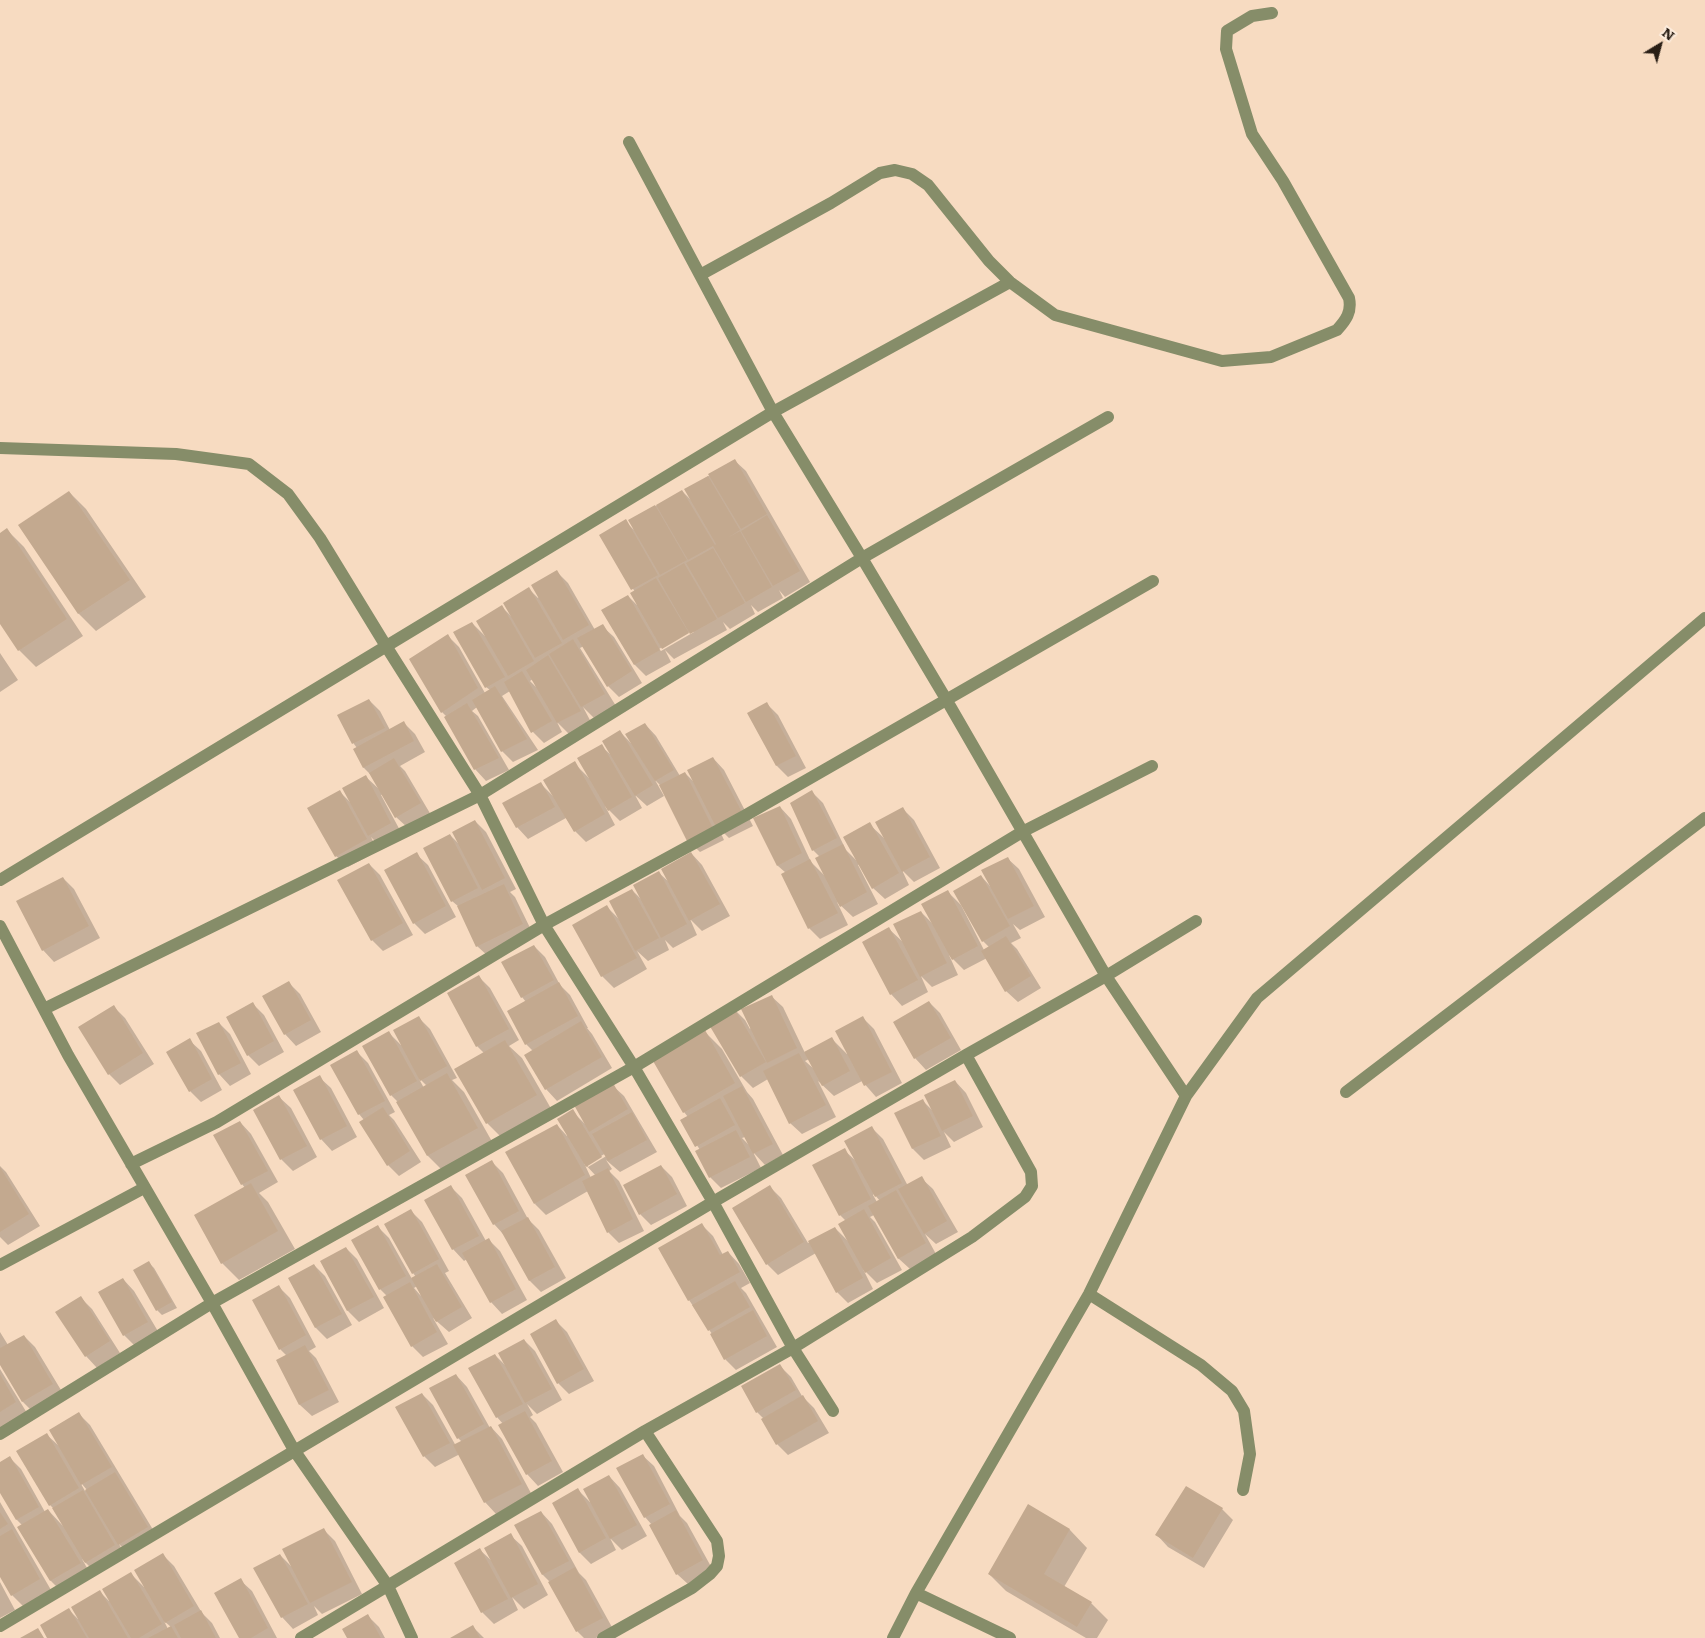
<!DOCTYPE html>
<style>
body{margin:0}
#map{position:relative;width:1705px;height:1638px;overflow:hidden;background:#f7dbc1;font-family:Literata,serif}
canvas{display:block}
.north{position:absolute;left:1635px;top:20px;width:50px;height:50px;-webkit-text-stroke:4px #fcebdb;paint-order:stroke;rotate:37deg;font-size:14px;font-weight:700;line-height:20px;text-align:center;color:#2a1f16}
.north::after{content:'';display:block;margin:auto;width:18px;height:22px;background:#2a1f16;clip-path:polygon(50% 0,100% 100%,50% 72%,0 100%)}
</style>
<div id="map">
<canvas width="1705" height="1638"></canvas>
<div class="north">N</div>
</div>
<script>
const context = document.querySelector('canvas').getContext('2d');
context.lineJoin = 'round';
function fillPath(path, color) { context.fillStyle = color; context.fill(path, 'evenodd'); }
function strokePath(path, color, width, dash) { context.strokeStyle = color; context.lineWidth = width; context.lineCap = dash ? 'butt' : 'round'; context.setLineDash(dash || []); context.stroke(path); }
const shadow = new Path2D(`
 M734,460L746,471L810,582L785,597L779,590L783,598L758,612L751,605L755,614L730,629L723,622L727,630L674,659L665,650L671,662L646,676L635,665L603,610L628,596L637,605L635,592L601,535L625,521L634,530L630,521L682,491L691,500L686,490ZM693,630L694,632L661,651L659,649Z
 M69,492L86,509L146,597L96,631L79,614L19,525Z
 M7,530L24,547L83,636L36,667L19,650L0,622V535Z
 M557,572L568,583L595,630L602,626L614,637L642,683L619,697L608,686L584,646L580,648L616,706L594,718L583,707L591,722L569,734L557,722L562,732L544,743L533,732L510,691L502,696L538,750L513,762L502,751L477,707L472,711L478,716L509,770L486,781L475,769L447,717L442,712L448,636L459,647L485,693L490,690L486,687L472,623L485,636L502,607L511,616L529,589L538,598ZM533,679L536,687L530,681Z
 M0,653L18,680L0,692Z
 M369,700L380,711L390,730L404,723L415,734L425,752L400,766L405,771L431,815L408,828L396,817L383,794L381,795L402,834L380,846L371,837L378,851L348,867L336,856L339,791L351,803L366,777L380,790L371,775L364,768L354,749L357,748L354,744L339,716Z
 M767,704L778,715L806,768L788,777L777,766L749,713Z
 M645,724L656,736L680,776L685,773L695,783L713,758L724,770L753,826L729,838L718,827L724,840L700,852L688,840L661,786L655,780L664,796L647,806L635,795L642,808L620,821L605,806L615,825L586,842L575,831L566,818L528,839L517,827L541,784L553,796L574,763L589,778L601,746L610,754L620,732L631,743Z
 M812,792L823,803L846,850L856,860L869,824L884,838L903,809L914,820L940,868L914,882L902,870L909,885L885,899L873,888L860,864L858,865L878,904L853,917L837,902L848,925L820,939L809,928L786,873L778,866L780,807L791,819L811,862L825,876L820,857L813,850Z
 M475,821L486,832L516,889L510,892L515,897L534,936L489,957L477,946L459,907L452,901L450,835L459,844Z
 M691,853L702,865L730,916L702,931L690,919L697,935L673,948L665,940L669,950L648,961L637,951L647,969L614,988L602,976L607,907L619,919L632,890L642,900L659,873L669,882Z
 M416,854L428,865L456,917L425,934L414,923Z
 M1007,858L1019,869L1045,917L1020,930L1013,924L1021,938L1011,943L1017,949L1041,988L1018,1002L1006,991L987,958L964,970L949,955L958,975L932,987L921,976L928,992L902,1006L891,994L863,942L889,929L904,943L921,912L933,924L948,892L961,905L984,950L989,947L983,941L981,876L990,886Z
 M369,864L380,875L413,935L383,951L372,940Z
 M63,878L74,889L100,938L54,962L43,950Z
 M534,946L545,957L560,985L570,995L588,1028H587L592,1034L612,1068L557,1101L546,1089L533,1051L526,1044V1002L522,997L503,963Z
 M479,977L490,988L519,1040L509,1046L522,1058L553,1112L504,1140L487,1123L484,1053L477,1046Z
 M289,983L300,994L321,1032L296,1046L285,1034Z
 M771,996L783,1007L805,1053L832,1039L847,1054L863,1018L874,1029L902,1083L876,1097L862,1081L834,1096L818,1081L836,1117L802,1134L790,1123L768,1079L753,1088L741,1076L710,1023L734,1009L745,1020L750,1029ZM809,1059L814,1069L805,1061Z
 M929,1002L940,1013L961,1050L926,1070L915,1058Z
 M252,1003L264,1015L284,1052L259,1066L248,1055Z
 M114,1007L125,1018L154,1064L120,1085L109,1074Z
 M419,1018L430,1029L457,1078L452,1080L464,1092L494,1145L445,1173L428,1156L398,1102L391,1095L389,1033L401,1045ZM419,1079H420L427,1086L424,1088Z
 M219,1023L230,1034L251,1074L230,1086L219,1074Z
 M705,1032L722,1049L747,1092L753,1099L783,1155L765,1165L753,1152L761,1168L721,1188L710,1177L700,1150L681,1120L688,1117L684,1112ZM745,1137L749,1145L742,1138Z
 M189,1040L201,1051L222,1090L201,1102L190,1091Z
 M357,1052L368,1063L395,1112L389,1115L394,1120L421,1162L399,1176L388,1165L364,1120L359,1114Z
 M319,1077L331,1088L357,1137L332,1151L321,1139Z
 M955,1081L966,1093L983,1127L954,1142L944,1132L951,1147L924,1160L913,1149L896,1113L923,1101L932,1110Z
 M612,1085L624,1096L657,1152L620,1172L606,1160L612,1169L609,1171L619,1181L644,1231L619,1243L608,1232L588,1191L546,1215L535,1204L557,1125L567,1136L572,1111L585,1124ZM606,1153L608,1155L588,1167V1164ZM584,1163L596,1176L591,1178Z
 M279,1097L291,1108L317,1157L293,1171L281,1159Z
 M240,1122L251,1134L278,1182L259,1193L268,1202L295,1249L239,1280L222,1263L245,1188L242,1184Z
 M872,1128L883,1139L908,1186L921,1178L933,1189L958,1232L936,1244L925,1234L936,1254L910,1269L898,1258L874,1215L870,1217L875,1222L902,1270L877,1283L863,1269L873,1289L848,1303L837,1292L816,1253L778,1275L767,1264L770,1187L781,1198L808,1243L835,1228L848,1241L846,1221L840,1215L844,1150L856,1161ZM874,1194L880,1201L877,1202L873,1195Z
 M492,1162L503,1173L528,1219L539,1230L566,1278L541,1292L530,1281L504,1235L494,1224Z
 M0,1166L6,1172L40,1226L8,1245L0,1237Z
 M661,1166L672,1177L687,1206L651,1225L640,1214Z
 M451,1187L462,1198L486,1241L489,1240L500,1251L527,1300L502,1314L491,1302L467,1259L464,1261L453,1249Z
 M411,1211L422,1222L449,1271L445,1273L472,1318L449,1332L433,1318L448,1344L423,1357L412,1346L387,1296L380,1289L378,1227L389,1238L412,1279L416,1277L413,1273ZM417,1286L421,1296L414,1288Z
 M702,1225L713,1236L723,1255L728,1252L739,1264L750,1283L741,1288L746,1293L777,1347L736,1370L725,1359L712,1334L689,1300Z
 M346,1248L357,1259L384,1308L359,1322L348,1311L321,1262Z
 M149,1263L154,1268L177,1308L162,1315L157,1310Z
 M314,1265L325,1276L352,1325L327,1339L316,1328L289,1279Z
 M123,1279L134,1291L159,1333L135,1346L124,1335Z
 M278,1286L290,1298L316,1347L309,1351L316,1358L339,1402L312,1416L300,1405L277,1361L287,1356L280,1349Z
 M81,1298L92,1309L120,1353L97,1368L86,1356L57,1312Z
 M556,1321L567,1332L594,1381L569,1394L558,1383Z
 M0,1332L8,1345L24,1336L35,1347L64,1395L34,1413L23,1402L0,1363Z
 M524,1340L535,1351L562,1400L537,1414L527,1404L533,1415L530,1417L536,1423L563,1472L538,1486L527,1474L503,1424L497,1417L495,1355L505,1365Z
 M780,1366L791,1377L802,1396L814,1408L829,1433L788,1455L777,1444L764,1419L757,1412Z
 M0,1369L27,1413L0,1429Z
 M456,1375L467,1387L490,1428L491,1427L502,1439L532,1495L496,1514L485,1502L460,1454L435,1467L424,1456L422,1394L433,1405L456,1446L462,1442L458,1438Z
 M79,1414L90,1425L158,1538L130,1555L119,1544L126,1557L97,1574L82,1559L91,1575L62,1592L51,1581L19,1527L22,1525L17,1520L0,1490V1464L10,1458L21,1469L45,1512L48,1510L63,1526L56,1511L50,1505L47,1435L59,1446ZM81,1484H82L87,1490L85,1491Z
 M642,1455L654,1466L680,1516L687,1523L714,1572L689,1585L677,1574L652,1525L645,1517Z
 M609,1476L620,1488L647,1536L622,1550L610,1538L616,1550L591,1564L580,1553L553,1503L578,1490L590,1502Z
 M0,1502L51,1590L23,1606L12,1595L0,1575Z
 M1028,1506L1070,1530L1087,1548L1064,1587L1091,1603L1108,1620L1097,1638H1086L1006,1591L989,1574Z
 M1222,1509L1233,1520L1204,1568L1168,1547L1157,1535Z
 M541,1512L552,1524L579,1573L586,1580L613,1629L596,1638H584L577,1631L550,1582L543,1575L516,1526Z
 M324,1530L335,1541L362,1594L322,1614L314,1606L318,1615L293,1629L282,1617L280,1555L291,1566Z
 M510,1535L522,1546L548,1595L524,1609L512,1597L518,1610L494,1624L482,1612L455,1563L480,1550L493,1562Z
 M163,1555L174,1566L202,1613L212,1623L220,1638H49L69,1610L78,1619L100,1592L109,1601L131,1574L144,1587ZM164,1621L171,1627L168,1629Z
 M240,1580L252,1591L277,1638H240Z
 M0,1582L15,1610L0,1618Z
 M368,1616L379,1627L385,1638H348Z
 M473,1627L484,1638H452Z`);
const building = new Path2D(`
 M735,459L767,514L741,529L708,474Z
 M708,476L740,530L729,537L740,531L772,587L746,602L713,546L688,560L656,505L682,490L715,545L716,544L684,489Z
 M69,491L130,580L78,614L18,525Z
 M655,505L687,560L660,575L628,520Z
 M767,515L800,571L773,586L741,531Z
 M626,519L658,575L631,590L599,535Z
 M7,528L67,619L18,651L0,624V533Z
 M713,548L745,603L718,618L686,563Z
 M684,563L717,619L690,634L658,578Z
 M557,570L589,625L563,640L531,585Z
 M656,578L689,633L662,649L630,593Z
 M529,587L562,643L535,658L503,603Z
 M628,595L660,650L634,665L601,610Z
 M502,605L534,661L508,676L476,621Z
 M472,622L505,677L485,688L453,632Z
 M603,624L632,671L607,687L577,638Z
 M448,634L478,688L441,713L409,659Z
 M573,639L605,694L581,707L549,654Z
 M548,655L581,711L557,723L526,670Z
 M522,671L552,721L531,733L504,682Z
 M495,686L527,739L501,752L472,700Z
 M369,699L385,728L352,744L337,715Z
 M767,702L796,756L776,766L747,713Z
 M467,703L499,758L474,770L444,717Z
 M404,721L414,741L363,768L353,749Z
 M645,723L674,770L655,781L625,734Z
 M620,730L653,785L635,796L602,741Z
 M602,744L632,797L608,811L577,758Z
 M713,757L743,814L716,827L687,770Z
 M394,758L421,803L395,818L369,773Z
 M575,761L605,814L574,832L543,780Z
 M685,772L713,828L687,841L659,785Z
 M366,775L391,823L368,836L342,788Z
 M541,782L555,807L516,828L502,803Z
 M340,790L367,839L335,857L307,808Z
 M812,790L837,838L812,851L790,803Z
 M780,806L802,853L777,866L753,818Z
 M903,807L930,857L902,872L875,822Z
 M475,820L505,878L482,890L452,832Z
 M870,822L899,873L872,889L843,837Z
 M450,834L478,888L451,902L423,848Z
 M843,844L867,892L840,907L815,858Z
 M417,852L446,906L413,924L384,870Z
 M691,852L720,904L689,921L661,869Z
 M1008,857L1034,906L1008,919L981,870Z
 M810,859L838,913L808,929L781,874Z
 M369,863L403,923L371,941L337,880Z
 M659,871L687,924L661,938L633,885Z
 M981,875L1010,926L982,942L953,891Z
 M63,877L89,926L42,951L16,901Z
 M504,884L523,924L476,947L457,906Z
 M632,889L659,938L635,951L609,901Z
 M948,890L978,946L952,960L921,904Z
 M607,905L637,958L601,977L572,925Z
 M921,911L947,963L920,977L893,924Z
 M889,927L918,980L890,995L862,942Z
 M1006,936L1031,976L1005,992L981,951Z
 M534,945L554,980L521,998L501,962Z
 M479,975L509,1029L476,1047L447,993Z
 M289,981L311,1020L284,1035L262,996Z
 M559,982L578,1016L525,1045L507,1011Z
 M772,995L797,1048L767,1063L741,1009Z
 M929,1001L951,1038L914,1059L893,1022Z
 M253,1002L274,1041L247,1056L226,1017Z
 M114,1005L143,1053L108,1075L78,1027Z
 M734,1008L766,1062L740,1077L708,1023Z
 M419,1016L447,1066L420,1081L393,1030Z
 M863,1016L892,1072L864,1086L835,1031Z
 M581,1021L602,1057L545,1090L524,1055Z
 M219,1022L241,1063L218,1075L196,1033Z
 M705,1030L735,1083L683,1113L653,1061Z
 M389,1031L417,1081L390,1096L362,1046Z
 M832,1037L850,1071L822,1086L804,1052Z
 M190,1038L212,1079L189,1092L166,1052Z
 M505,1040L537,1095L486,1124L454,1069Z
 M357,1050L385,1101L358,1115L330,1065Z
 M799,1053L826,1105L789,1124L763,1071Z
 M447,1073L478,1128L427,1156L396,1102Z
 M320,1075L347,1126L320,1140L293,1090Z
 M955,1080L973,1116L942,1131L924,1095Z
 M613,1083L628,1109L589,1132L574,1105Z
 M742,1086L773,1144L753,1154L723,1096Z
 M279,1095L307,1146L280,1160L253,1110Z
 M720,1098L735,1125L695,1147L680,1120Z
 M923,1099L941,1136L912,1149L894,1113Z
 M383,1107L410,1151L387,1166L359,1122Z
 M573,1109L602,1157L586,1167L557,1119Z
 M632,1112L647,1140L608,1161L592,1134Z
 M240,1121L268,1171L241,1185L213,1135Z
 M557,1124L585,1175L534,1204L505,1152Z
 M872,1126L902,1183L875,1197L844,1141Z
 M736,1130L750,1157L709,1178L695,1151Z
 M845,1148L871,1199L839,1216L812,1165Z
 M492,1160L519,1211L493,1225L465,1175Z
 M661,1165L677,1194L639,1215L623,1185Z
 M0,1167L29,1214L0,1232Z
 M608,1168L633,1219L607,1233L582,1181Z
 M922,1176L947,1221L924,1234L898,1189Z
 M251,1183L278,1231L221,1264L194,1215Z
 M451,1185L479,1236L452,1250L424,1200Z
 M770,1185L804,1242L766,1265L732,1208Z
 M896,1190L926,1243L898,1259L868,1206Z
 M411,1209L439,1259L412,1274L384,1224Z
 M864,1209L891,1258L865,1273L838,1224Z
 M528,1217L555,1267L529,1281L501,1231Z
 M702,1223L720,1255L728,1251L740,1272L688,1301L658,1248Z
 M378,1225L406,1276L379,1290L351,1240Z
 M835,1227L863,1278L836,1293L808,1241Z
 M489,1238L516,1289L490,1303L462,1253Z
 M346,1247L374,1297L347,1311L320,1261Z
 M149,1261L172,1302L156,1311L133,1270Z
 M314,1264L342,1314L315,1328L288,1278Z
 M437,1264L462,1307L436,1322L411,1278Z
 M123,1278L148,1322L123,1336L98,1292Z
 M735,1281L750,1307L708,1331L692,1305Z
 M410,1282L437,1332L411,1347L383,1297Z
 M279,1285L306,1335L279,1350L252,1300Z
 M81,1296L110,1341L85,1357L55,1312Z
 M753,1310L767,1336L724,1360L710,1334Z
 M556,1319L584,1369L557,1384L530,1334Z
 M24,1335L53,1384L22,1402L0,1365V1348Z
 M524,1339L552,1389L525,1403L498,1353Z
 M305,1345L329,1390L299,1405L276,1360Z
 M495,1354L523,1404L496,1418L468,1368Z
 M780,1364L796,1390L756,1413L741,1386Z
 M0,1374L16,1402L0,1412Z
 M456,1374L484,1424L457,1439L429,1388Z
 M422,1393L450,1443L423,1457L395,1407Z
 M803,1395L818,1421L776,1445L761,1419Z
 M525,1411L552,1461L526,1475L498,1425Z
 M79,1412L112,1467L81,1485L49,1430Z
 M491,1426L522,1484L484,1503L453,1445Z
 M47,1433L79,1488L49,1506L16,1451Z
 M643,1454L670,1504L644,1518L616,1468Z
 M10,1456L39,1507L16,1520L0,1493V1462Z
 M115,1472L148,1527L118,1545L85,1490Z
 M609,1475L637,1525L610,1539L583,1489Z
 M1186,1486L1223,1508L1193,1558L1155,1535Z
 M578,1488L606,1538L579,1553L552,1503Z
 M83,1490L115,1545L85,1563L52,1508Z
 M1028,1504L1070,1529L1044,1574L1092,1602L1077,1627L988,1574Z
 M48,1509L81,1563L50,1581L17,1527Z
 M676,1510L703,1560L676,1575L649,1525Z
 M541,1511L569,1561L542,1575L514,1525Z
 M0,1512L8,1524L0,1529Z
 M324,1528L352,1582L310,1603L282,1549Z
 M12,1529L40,1579L11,1596L0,1577V1536Z
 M511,1533L538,1584L511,1598L484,1548Z
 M480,1548L508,1599L481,1613L454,1563Z
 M163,1553L194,1606L165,1623L134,1570Z
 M280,1554L308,1604L281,1618L253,1568Z
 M575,1567L603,1618L576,1632L548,1582Z
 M131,1572L162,1624L139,1638H131L102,1589Z
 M241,1578L268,1628L251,1638H239L214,1593Z
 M100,1590L128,1638H89L71,1607Z
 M69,1608L87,1638H47L40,1625Z
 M201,1610L216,1638H181L174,1625Z
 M368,1614L381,1638H347L342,1629Z
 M473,1625L480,1638H450Z
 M171,1626L178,1638H148Z
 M38,1628L44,1638H20Z`);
const street = new Path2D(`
 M629,142L773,412L1010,282
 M700,275L831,203L880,173L895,170L912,174L928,185L989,261L1010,282L1055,315L1222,361L1271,357L1337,330C1346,320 1352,312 1349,298L1283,181L1252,134L1226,49L1227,31L1252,16L1272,13
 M0,448L176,454L249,464L288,494L320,538L386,646L480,795L544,925L634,1067L713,1202L793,1348L833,1411
 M0,880L773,412L862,558L1108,417
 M0,926L68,1055L212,1303L294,1450L388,1586L412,1638
 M44,1009L480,795L862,558L946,699L1106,976L1186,1096
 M1346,1092L1705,818
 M131,1164L217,1122L544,925L746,815L1153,581
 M0,1265L144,1188
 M1089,1294L1201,1365L1232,1391L1244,1411L1250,1454L1243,1490
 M0,1434L212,1303L634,1067L1022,832L1152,766
 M916,1593L1010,1638
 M0,1626L713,1202L966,1055L1106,976L1196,921
 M301,1638L645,1431L793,1348L972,1237L1025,1197L1032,1186L1031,1172L966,1055
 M603,1638L692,1588L710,1574L717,1566L719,1556L717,1541L645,1431
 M893,1638L916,1593L1089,1294L1186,1096L1257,998L1705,618`);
fillPath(shadow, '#0003');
fillPath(building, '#c3a98f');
strokePath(street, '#868d69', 12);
</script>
